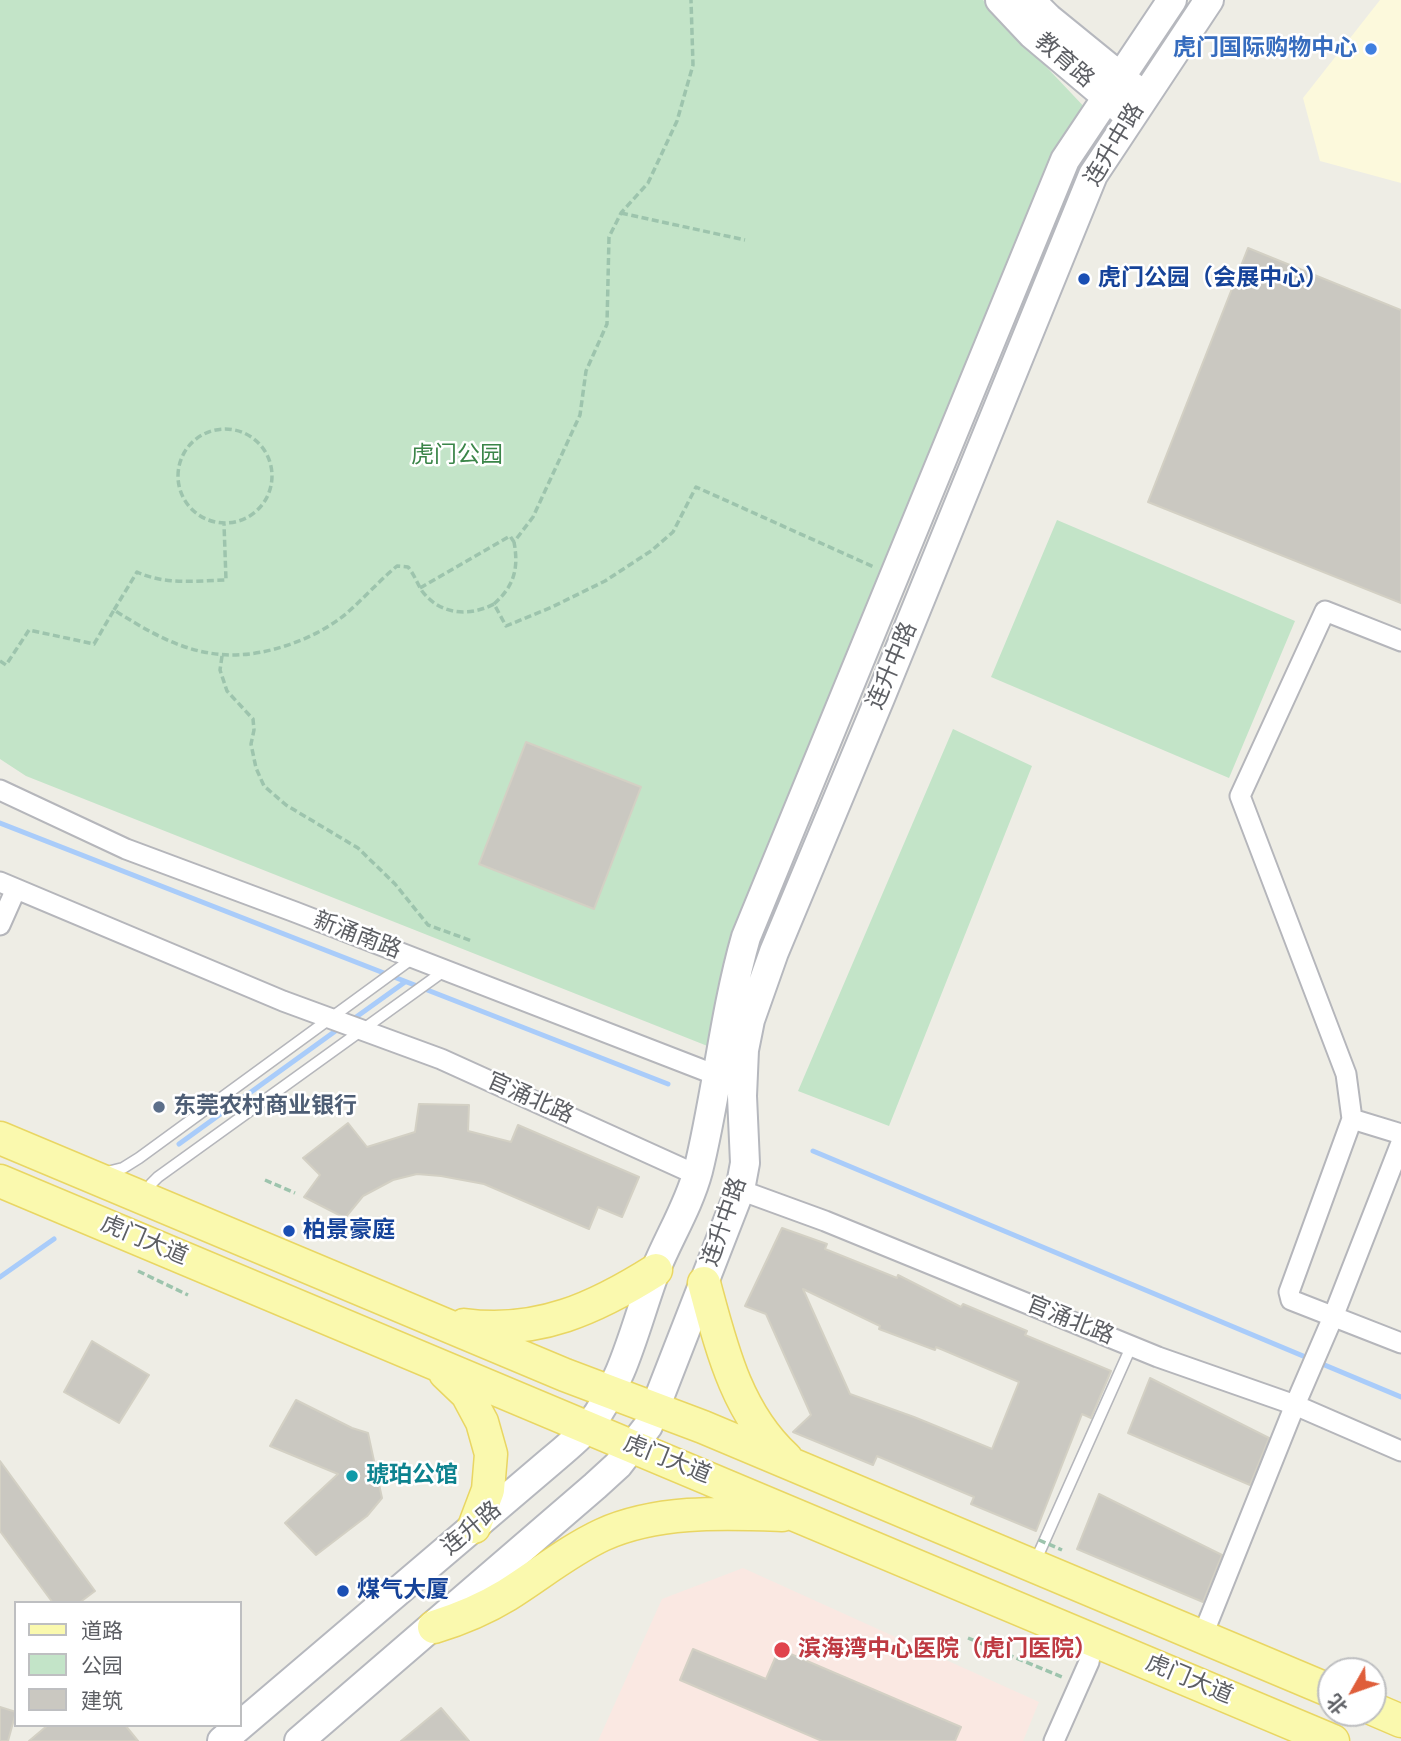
<!DOCTYPE html>
<meta charset="utf-8">
<style>
body{margin:0}
#map{position:relative;width:1401px;height:1741px;overflow:hidden;background:#eeede5;font-family:"DM Sans","Noto Sans SC",sans-serif}
canvas{display:block}
.legend{position:absolute;left:14px;top:1601px;width:228px;height:126px;box-sizing:border-box;background:#fff;border:2px solid #bebfc1;margin:0;padding:9px 12px;list-style:none;font-size:21px;color:#5d5f64}
.legend li{display:flex;align-items:center;gap:14px;height:35px}
.legend b{width:35px;border:2px solid #bebfc1}
.north{position:absolute;left:1317px;top:1657px;width:70px;height:70px;box-sizing:border-box;background:#fff;border:2px solid #bebfc1;border-radius:50%;rotate:230deg;font-size:19px;font-weight:700;line-height:28px;text-align:center;color:#5d5f64}
.north::after{content:'';display:block;margin:auto;width:24px;height:32px;background:#df5e3a;clip-path:polygon(50% 0,100% 100%,50% 72%,0 100%)}
</style>
<div id="map">
<canvas width="1401" height="1741"></canvas>
<ul class="legend">
<li><b style="height:9px;background:#faf9ae"></b>道路</li>
<li><b style="height:19px;background:#c3e4c8"></b>公园</li>
<li><b style="height:19px;background:#cac8c1"></b>建筑</li>
</ul>
<div class="north">北</div>
</div>
<script>
const context = document.querySelector('canvas').getContext('2d');
context.lineJoin = 'round';
function fillPath(path, color) { context.fillStyle = color; context.fill(path, 'evenodd'); }
function strokePath(path, color, width, dash) { context.strokeStyle = color; context.lineWidth = width; context.lineCap = dash ? 'butt' : 'round'; context.setLineDash(dash || []); context.stroke(path); }
function drawText(font, color, halo, rows, align = 'center') {
  context.font = font + ' "DM Sans","Noto Sans SC",sans-serif'; context.lineWidth = 5; context.setLineDash([]); context.textBaseline = 'middle'; context.strokeStyle = halo; context.fillStyle = color; for (const [text, x, y, turn = 0] of rows) {
    context.save(); context.translate(x, y); context.rotate((+turn || 0) * Math.PI / 180); context.textAlign = isNaN(turn) ? turn : align; if (halo) context.strokeText(text, 0, 0); context.fillText(text, 0, 0); context.restore();
  }
}
const commercial = new Path2D(`
 M1380,0H1401V183L1320,161L1303,98Z`);
const medical = new Path2D(`
 M743,1568L1039,1702L1023,1741H598L662,1599Z`);
const green = new Path2D(`
 M0,0H983L1090,113L710,1047L26,776L0,759Z
 M1057,520L1295,621L1229,778L991,677Z
 M953,729L1032,766L889,1126L798,1091Z`);
const stream = new Path2D(`
 M0,823L668,1084
 M352,1020L405,982
 M179,1144L341,1027
 M813,1151L1401,1397
 M0,1277L54,1239`);
const building = new Path2D(`
 M1248,248L1401,310V603L1148,502Z
 M526,742L641,787L594,909L479,864Z
 M419,1104L469,1105L468,1131L511,1142L518,1125L639,1177L622,1217L598,1207L589,1229L484,1184L441,1176L417,1174L393,1180L363,1196L345,1218L304,1197L320,1175L303,1158L348,1123L367,1147L415,1132Z
 M782,1228L827,1244L825,1249L897,1278L898,1275L961,1307L963,1304L1027,1331L1025,1335L1111,1371L1091,1418L1082,1414L1036,1531L971,1504L974,1497L877,1456L873,1465L793,1432L811,1415L766,1314L745,1306ZM803,1289L880,1326L879,1329L935,1350L936,1347L1019,1382L992,1449L914,1417L850,1394Z
 M92,1341L149,1375L119,1423L64,1392Z
 M1150,1378L1269,1438L1250,1485L1128,1433Z
 M296,1400L352,1428L368,1433L382,1498L367,1516L316,1555L285,1523L338,1474L270,1446Z
 M0,1461L95,1591L79,1603H53L0,1531Z
 M1099,1494L1222,1555L1203,1602L1077,1549Z
 M693,1649L766,1679L779,1649L961,1727L955,1741H822L680,1680Z
 M0,1707L16,1712L8,1741H0Z
 M441,1708L469,1741H401Z
 M48,1725H125L138,1741H29Z`);
const path = new Path2D(`
 M621,213L745,240
 M178 476a47 47 0 1 1 94 0a47 47 0 1 1-94 0Z
 M420,588L510,536L514,542
 M494,604C514,586 519,569 514,542L533,517L580,415L586,371L607,324L609,237L621,213L648,183L677,121L693,65L691,0
 M114,610L137,572C165,585 196,581 226,580L224,524
 M222,656L220,670L227,691L253,719L254,730L251,744L256,768L264,786L286,805L358,848L395,884L428,925L472,941
 M0,661L6,665L29,630L94,644L114,610C172,647 217,668 285,646C307,639 329,628 347,613C364,598 379,581 397,566L408,567C414,574 417,583 422,591C440,615 469,617 494,604L506,626L552,607L605,581L651,551L673,532L696,487L874,567
 M265,1180L295,1193
 M138,1271L188,1295
 M968,1638L1062,1677`);
const lane = new Path2D(`
 M107,1172L123,1168L139,1158L413,958
 M152,1195L151,1184L158,1177L444,971
 M1035,1562L1131,1347`);
const street = new Path2D(`
 M1401,641L1325,611L1240,796L1346,1074L1352,1119L1401,1134
 M0,790L126,849L295,912L716,1075
 M0,882L283,1001L441,1059L697,1175
 M0,925L16,889
 M1352,1119L1289,1292L1291,1300L1401,1343
 M740,1190L825,1221L1158,1357L1295,1405L1401,1451
 M1202,1637L1295,1405L1333,1317L1401,1143
 M1054,1741L1089,1662L1093,1639`);
const secondary = new Path2D(`
 M1000,0L1032,34L1121,109
 M1030,0L1048,18L1134,88
 M222,1741L551,1461C564,1450 579,1438 590,1425C625,1379 636,1322 656,1269C669,1237 689,1205 698,1171C717,1094 724,1014 746,937L1065,160L1172,0
 M299,1741L595,1486L618,1465L648,1426L740,1190L745,1163L742,1096L744,1050L750,1020L774,952L880,698L1093,175L1209,0`);
const primary = new Path2D(`
 M0,1138L565,1375L703,1427L1331,1691
 M0,1181C444,1367 889,1552 1333,1741
 M704,1283C721,1346 736,1412 786,1458
 M464,1325C538,1335 596,1308 656,1270
 M445,1373L467,1394L482,1422L491,1454L488,1490L474,1527
 M434,1627C460,1619 484,1609 507,1595C539,1575 568,1551 602,1535C657,1510 723,1513 782,1515
 M1373,1709L1401,1721`);
const pathBridge = new Path2D(`
 M1039,1540L1062,1550`);
const markers = [
 [1371,49,7,"#3f7fe0"],
 [1084,279,7,"#1a4fb4"],
 [159,1107,7,"#5c6f8a"],
 [289,1231,7,"#1a4fb4"],
 [352,1476,7,"#0f9aa8"],
 [343,1591,7,"#1a4fb4"],
 [782,1650,9,"#e0444e"]
];
const shopNames = [
 ["虎门国际购物中心",1357,49]
];
const streetNames = [
 ["教育路",1064,61,41],
 ["连升中路",1115,145,-59],
 ["连升中路",893,666,-67],
 ["新涌南路",357,936,21],
 ["官涌北路",530,1099,24],
 ["连升中路",725,1222,-71],
 ["虎门大道",144,1241,23],
 ["官涌北路",1070,1321,22],
 ["虎门大道",667,1460,22],
 ["连升路",472,1529,-40],
 ["虎门大道",1189,1680,23]
];
const transitNames = [
 ["虎门公园（会展中心）",1098,279],
 ["柏景豪庭",303,1231],
 ["煤气大厦",357,1591]
];
const parkNames = [
 ["虎门公园",457,456]
];
const serviceNames = [
 ["东莞农村商业银行",173,1107]
];
const cultureNames = [
 ["琥珀公馆",366,1476]
];
const healthNames = [
 ["滨海湾中心医院（虎门医院）",798,1650]
];
fillPath(commercial, '#fcf9dc');
fillPath(medical, '#fae8e2');
fillPath(green, '#c3e4c8');
strokePath(stream, '#a9ccfa', 5);
fillPath(building, '#cac8c1');
strokePath(building, '#d3d0c4', 2);
strokePath(lane, '#b5b6bb', 13);
strokePath(street, '#b5b6bb', 23);
strokePath(secondary, '#b6b8be', 32);
strokePath(primary, '#e9d663', 35);
strokePath(path, '#9dc4ad', 3.5, [7, 3.5]);
strokePath(lane, '#fff', 10);
strokePath(street, '#fff', 19);
strokePath(secondary, '#fff', 28);
strokePath(primary, '#faf9ae', 32);
strokePath(pathBridge, '#9dc4ad', 3.5, [7, 3.5]);
for (const [x, y, r, color] of markers) { const dot = new Path2D(); dot.arc(x, y, r, 0, 2 * Math.PI); context.fillStyle = color; context.fill(dot); strokePath(dot, '#fff', 2.5); }
drawText('bold 23px', '#366cbe', '#fff', shopNames, 'right');
drawText('23px', '#5d5f64', '#fff', streetNames);
drawText('bold 23px', '#164399', '#fff', transitNames, 'left');
drawText('23px', '#3b8549', '#fff', parkNames);
drawText('bold 23px', '#4e5e75', '#fff', serviceNames, 'left');
drawText('bold 23px', '#0d838f', '#fff', cultureNames, 'left');
drawText('bold 23px', '#be3a42', '#fff', healthNames, 'left');
</script>
